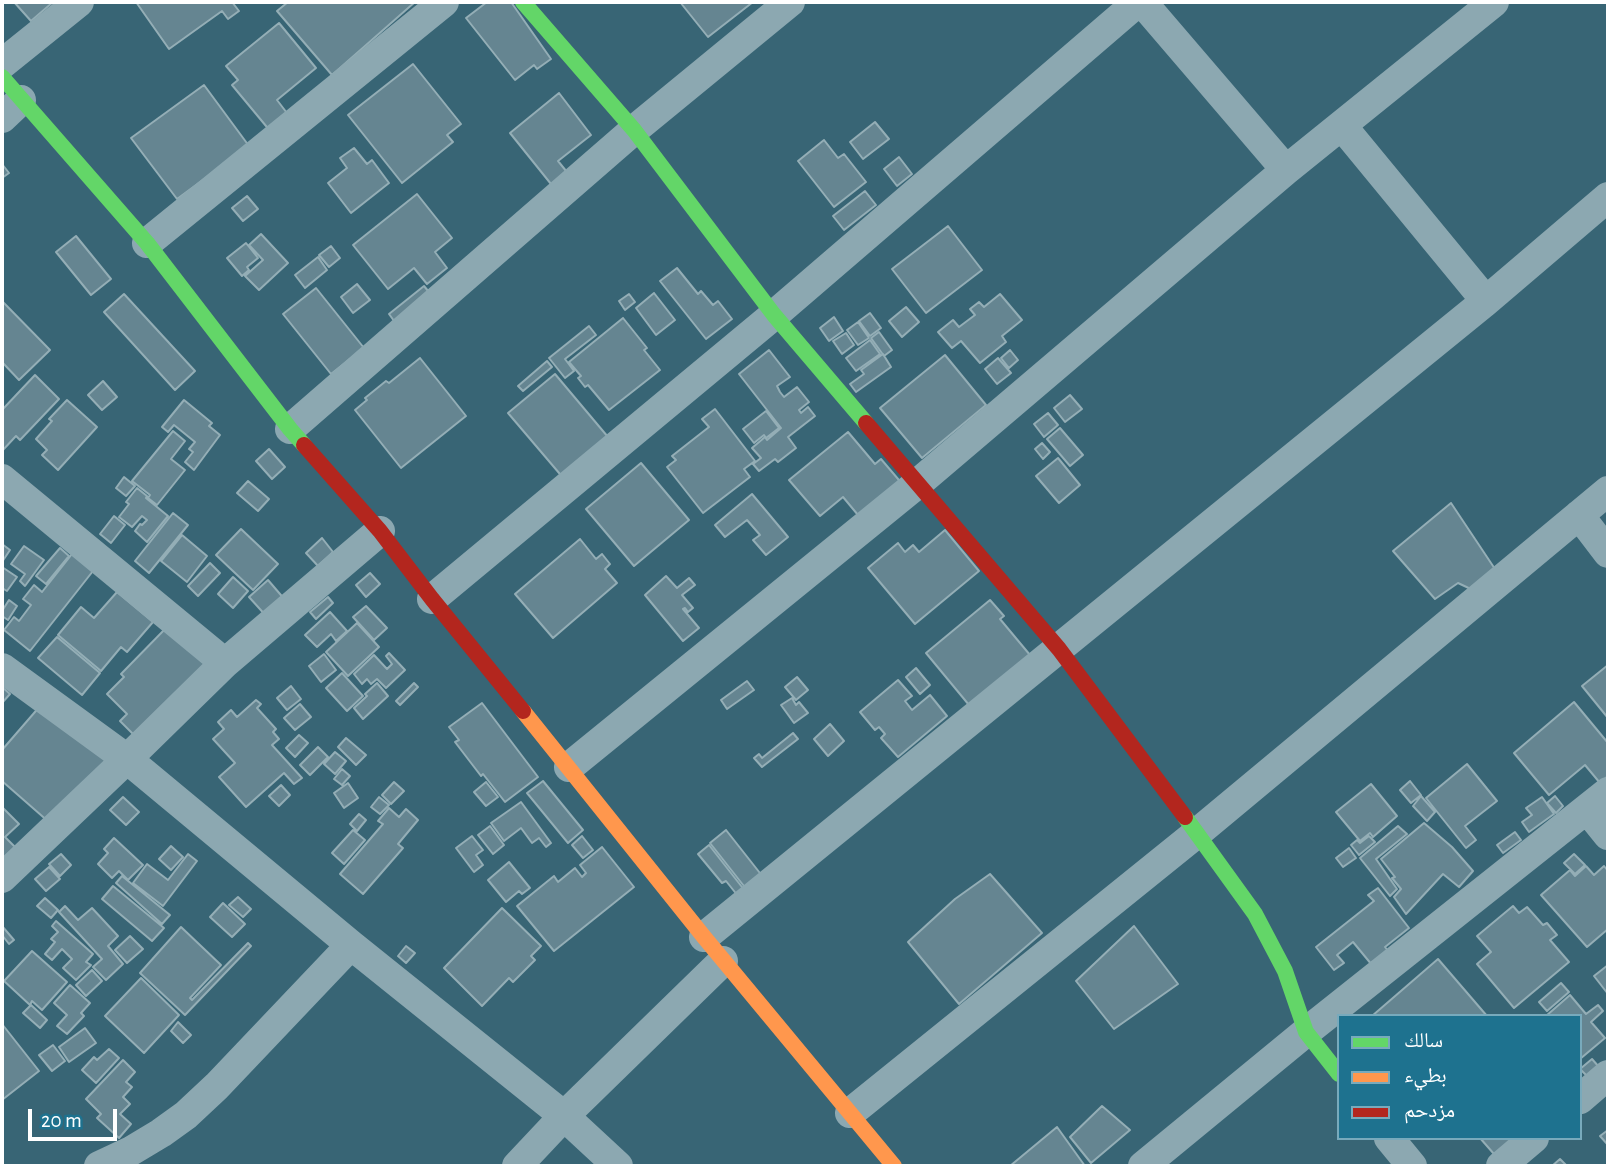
<!DOCTYPE html>
<meta charset="utf-8">
<style>
body{margin:0}
#map{position:relative;width:1610px;height:1168px;overflow:hidden;background:#386575;font-family:"Alegreya Sans","Noto Naskh Arabic",sans-serif}
canvas{display:block}
.frame{position:absolute;inset:0;border:4px solid #fff;pointer-events:none}
.legend{position:absolute;left:1337px;top:1014px;width:245px;height:126px;box-sizing:border-box;background:#1e728f;border:2px solid #78aabc;margin:0;padding:9px 12px;list-style:none;font-size:21px;color:#fff}
.legend li{display:flex;align-items:center;gap:14px;height:35px}
.legend b{width:35px;border:2px solid #78aabc}
.scale{position:absolute;left:28px;top:1109px;width:89px;height:32px;box-sizing:border-box;border:4px solid #fff;border-top:0;padding-left:9px;font-size:21px;line-height:24px;white-space:nowrap;color:#fff;-webkit-text-stroke:5px #1e728f;paint-order:stroke}
</style>
<div id="map">
<canvas width="1610" height="1168"></canvas>
<div class="frame"></div>
<ul class="legend">
<li><b style="height:9px;background:#63d668"></b>سالك</li>
<li><b style="height:9px;background:#ff974d"></b>بطيء</li>
<li><b style="height:9px;background:#b3261e"></b>مزدحم</li>
</ul>
<div class="scale">20 m</div>
</div>
<script>
const context = document.querySelector('canvas').getContext('2d');
context.lineJoin = 'round';
function fillPath(path, color) { context.fillStyle = color; context.fill(path, 'evenodd'); }
function strokePath(path, color, width, dash) { context.strokeStyle = color; context.lineWidth = width; context.lineCap = dash ? 'butt' : 'round'; context.setLineDash(dash || []); context.stroke(path); }
const building = new Path2D(`
 M14,2H53L31,21Z
 M136,2H232L239,11L228,19L222,11L169,49Z
 M288,2H415L332,75L277,11Z
 M487,2H511L551,59L537,69L534,65L515,80L466,18Z
 M680,2H753L708,37Z
 M279,23L316,68L277,100L290,117L271,132L232,85L238,80L226,66Z
 M413,64L461,124L447,135L453,142L402,183L348,115Z
 M204,85L249,146L177,199L131,138Z
 M559,93L591,135L558,161L571,177L555,189L510,133Z
 M875,122L889,139L863,159L850,142Z
 M824,140L838,158L844,154L866,182L834,207L798,161Z
 M354,148L367,164L372,160L389,183L351,213L328,183L347,168L340,158Z
 M899,157L912,174L897,186L884,169Z
 M2,164L9,173L2,178Z
 M865,191L876,205L844,230L833,216Z
 M417,194L452,238L435,252L447,268L427,284L414,268L388,289L353,245Z
 M247,196L258,209L243,221L232,208Z
 M948,226L982,270L926,313L892,269Z
 M261,234L288,263L259,290L245,276L263,260L249,245Z
 M76,236L111,279L91,295L56,252Z
 M246,243L258,258L247,267L249,270L242,276L227,258Z
 M331,246L340,258L329,267L319,255Z
 M318,257L327,270L305,288L295,275Z
 M677,268L698,294L701,291L713,305L718,301L732,319L706,339L660,281Z
 M357,284L370,300L353,313L341,297Z
 M424,286L433,297L397,325L389,314Z
 M316,288L364,348L331,374L283,314Z
 M654,293L675,320L656,335L636,308Z
 M124,294L195,371L175,390L104,312Z
 M629,294L635,302L625,310L619,301Z
 M1000,294L1022,320L1002,336L1006,342L980,363L961,341L952,348L938,332L953,320L959,327L975,315L970,309L979,302L984,307Z
 M2,301L50,350L19,380L2,362Z
 M906,307L919,322L902,337L889,321Z
 M870,313L881,328L870,336L859,321Z
 M834,317L843,331L829,341L820,328Z
 M623,318L647,348L644,350L660,370L609,410L588,385L585,387L578,378L581,376L569,362Z
 M858,322L869,338L858,345L847,330Z
 M589,326L596,335L565,359L574,371L565,378L549,358Z
 M879,332L892,350L884,356L871,338Z
 M846,333L854,345L842,354L833,341Z
 M870,340L880,354L856,371L846,358Z
 M769,350L790,377L777,386L780,392L784,397L797,387L809,402L799,410L801,413L808,407L815,416L788,437L796,448L778,462L775,459L759,471L753,464L761,458L752,448L765,437L767,440L781,428L739,374Z
 M1010,350L1018,360L1009,368L1001,358Z
 M883,354L891,367L856,392L850,384L864,374L861,370Z
 M945,355L986,405L922,458L880,408Z
 M420,358L466,416L401,468L355,410L367,400L365,398L386,381L389,383Z
 M998,358L1011,373L997,384L985,369Z
 M547,361L552,367L523,391L518,386Z
 M555,374L608,437L565,480L508,413Z
 M35,375L59,399L20,440L16,436L2,451V410Z
 M103,381L117,397L102,410L88,395Z
 M1070,395L1082,409L1065,422L1054,408Z
 M67,400L97,427L58,470L42,455L47,450L36,439L52,421L49,419Z
 M184,400L212,423L209,426L220,435L194,470L185,462L193,452L189,449L195,442L174,425L168,432L162,427Z
 M715,409L755,461L744,469L750,477L703,513L667,467L676,460L672,456L709,427L702,419Z
 M766,411L779,428L766,438L764,435L754,443L743,429Z
 M1048,413L1058,425L1044,437L1034,424Z
 M1060,428L1083,455L1070,466L1047,439Z
 M173,431L185,441L171,459L185,470L157,505L148,498L150,495L132,481Z
 M848,432L875,464L881,459L904,486L863,521L843,497L820,516L789,480Z
 M1042,443L1050,452L1043,459L1035,449Z
 M269,449L285,467L272,479L256,461Z
 M1058,458L1080,485L1059,503L1036,476Z
 M641,463L689,520L634,566L586,509Z
 M124,477L135,486L126,496L116,488Z
 M248,481L269,499L258,511L237,493Z
 M137,488L147,496L146,498L168,516L147,542L135,531L140,524L142,525L147,520L142,516L132,527L119,517L129,504L126,502Z
 M752,494L788,537L766,555L753,540L760,535L747,520L725,537L715,525Z
 M1451,503L1495,569L1475,591L1458,583L1435,599L1393,551Z
 M173,513L188,525L149,573L135,561Z
 M114,516L125,525L111,543L100,534Z
 M241,529L278,564L253,590L216,555Z
 M945,530L979,571L915,624L868,568L898,543L905,552L913,545L919,552Z
 M182,535L207,556L187,582L161,561Z
 M322,538L333,552L318,566L306,553Z
 M580,539L596,559L602,554L610,564L605,569L617,583L553,638L515,594Z
 M2,544L10,550L2,562Z
 M24,546L44,560L25,586L20,581L25,574L11,564Z
 M60,548L69,556L46,584L36,576Z
 M72,554L93,571L30,651L4,630L14,617L19,621L31,605L23,599L34,585L42,592Z
 M210,563L220,573L198,596L188,586Z
 M2,567L17,577L7,591L2,588Z
 M370,573L380,584L366,597L356,585Z
 M666,576L677,588L689,578L695,585L682,595L693,608L688,612L685,608L683,609L699,628L683,641L645,595Z
 M233,577L248,591L233,608L218,594Z
 M268,580L286,601L268,618L249,597Z
 M117,592L153,622L127,652L121,647L101,671L58,635L81,607L94,618Z
 M328,597L333,603L316,619L310,612Z
 M9,600L17,606L8,620L2,616V611Z
 M990,600L1004,616L1000,619L1030,655L969,705L926,653Z
 M366,606L387,628L374,640L353,617Z
 M330,612L347,631L336,641L331,634L317,647L305,635Z
 M357,623L379,647L348,676L326,652Z
 M167,627L207,666L136,737L120,721L127,714L107,694L124,677L121,674Z
 M57,637L100,673L82,695L38,658Z
 M389,653L405,670L386,688L377,679L371,684L367,679L362,684L354,674L374,655L387,669L392,664L386,656Z
 M324,654L336,670L321,682L309,666Z
 M1608,665V718L1582,686Z
 M916,668L930,685L920,694L906,677Z
 M342,673L363,696L347,711L326,688Z
 M797,677L808,690L796,700L785,687Z
 M898,680L912,696L905,701L912,710L930,695L947,716L898,757L881,738L885,734L879,727L875,730L860,712Z
 M747,681L754,690L727,709L721,700Z
 M377,683L388,696L363,719L354,708L367,696L365,694Z
 M414,683L418,687L400,705L396,701Z
 M291,686L301,699L287,710L277,698Z
 M2,687L10,694L2,703Z
 M792,698L796,705L799,702L808,713L794,723L781,705Z
 M256,700L261,704L257,708L276,729L273,732L279,739L272,745L302,778L294,784L284,773L246,807L219,777L235,763L213,739L224,729L218,722L231,710L237,717Z
 M1574,702L1608,743V776L1600,783L1585,765L1549,795L1514,753Z
 M482,703L538,777L505,802L483,774L481,776L455,742L459,740L449,727Z
 M300,704L311,717L295,730L284,718Z
 M41,705L116,764L50,823L2,781V750Z
 M830,724L844,741L828,756L814,739Z
 M793,733L798,739L762,767L754,758L759,754L762,758Z
 M299,735L308,743L295,757L286,748Z
 M346,738L366,755L356,765L338,747Z
 M318,747L328,757L310,775L300,765Z
 M335,752L346,761L335,774L324,764Z
 M1467,764L1497,801L1465,826L1476,840L1466,848L1426,798Z
 M342,769L350,776L342,785L334,779Z
 M543,781L583,830L568,843L527,793Z
 M1410,781L1421,795L1411,803L1400,790Z
 M394,782L404,791L391,804L382,795Z
 M486,782L498,797L486,806L474,792Z
 M348,783L358,798L344,808L334,793Z
 M1371,784L1397,816L1373,837L1370,833L1360,841L1336,812Z
 M281,785L290,795L279,806L269,796Z
 M1421,796L1435,812L1427,821L1413,806Z
 M1555,796L1563,806L1556,813L1547,803Z
 M123,797L139,812L126,825L110,810Z
 M379,797L389,805L380,814L371,807Z
 M1542,797L1554,814L1529,832L1522,822L1532,815L1526,808Z
 M521,802L551,843L546,847L539,838L532,843L521,828L504,841L491,823Z
 M2,807L19,824L5,837L17,849L5,861L2,857Z
 M389,808L399,817L406,809L418,820L398,844L403,848L363,894L340,874L383,824L378,821Z
 M359,814L366,820L357,831L350,824Z
 M1424,823L1452,847L1473,871L1459,887L1443,874L1406,914L1394,897L1401,889L1392,878L1395,877L1381,859Z
 M490,826L504,845L493,854L478,835Z
 M1398,826L1407,834L1376,859L1397,889L1390,896L1360,858Z
 M353,830L365,840L344,864L332,853Z
 M726,830L767,882L751,895L710,843Z
 M1515,832L1521,840L1503,853L1497,845Z
 M472,836L483,850L476,855L483,865L474,872L456,848Z
 M582,836L593,850L583,858L572,845Z
 M1369,836L1375,842L1359,855L1351,845L1357,840L1360,843Z
 M114,838L143,865L128,880L119,871L112,878L98,864L108,853L104,849Z
 M709,845L749,896L742,901L726,881L722,883L698,854Z
 M171,846L183,857L171,870L159,859Z
 M602,847L634,887L554,951L517,906L554,876L558,882L575,868L582,877L586,873L580,865Z
 M1349,848L1356,858L1343,867L1336,858Z
 M61,854L71,865L60,876L49,864Z
 M188,854L197,861L163,906L133,883L147,864L168,880Z
 M1574,854L1585,865L1575,874L1564,863Z
 M509,862L530,888L522,894L519,891L506,902L488,880Z
 M1586,866L1594,875L1604,866L1608,871V929L1587,947L1541,895L1570,870L1575,876Z
 M49,867L60,879L46,891L35,879Z
 M990,874L1042,933L959,1004L908,942L955,899Z
 M122,876L170,915L162,924L116,883Z
 M113,886L164,928L152,941L102,899Z
 M1378,888L1409,928L1385,947L1389,952L1372,965L1353,942L1337,955L1344,963L1334,970L1316,947L1374,901L1368,895Z
 M238,897L251,909L243,917L229,905Z
 M45,898L58,910L51,918L37,906Z
 M223,903L245,924L232,937L210,917Z
 M65,906L78,920L92,908L118,936L108,946L123,964L106,980L93,967L102,959L59,912Z
 M1513,906L1519,913L1527,907L1543,925L1547,923L1557,935L1550,940L1569,962L1514,1008L1477,964L1491,952L1477,936Z
 M502,908L541,946L531,956L535,960L513,982L509,978L482,1006L444,968Z
 M56,921L93,954L86,962L91,965L76,980L63,968L72,959L62,949L52,960L45,954L55,942L51,939L58,932L52,926Z
 M2,926L14,940L9,944L2,935Z
 M1134,926L1178,984L1114,1029L1076,981Z
 M181,927L221,965L190,998L192,1000L248,943L251,946L185,1015L140,973Z
 M130,936L143,949L127,963L115,950Z
 M406,946L415,953L406,963L398,956Z
 M32,951L67,982L42,1010L32,1001L30,1005L4,981Z
 M1438,959L1487,1016H1372Z
 M1608,965V994L1594,976Z
 M92,970L102,981L86,996L76,985Z
 M141,978L179,1015L144,1053L105,1016Z
 M1561,983L1569,992L1547,1011L1539,1002Z
 M70,985L90,1003L81,1013L84,1016L67,1034L57,1026L67,1015L54,1003Z
 M1570,995L1586,1014L1598,1005L1603,1011L1591,1022L1605,1038L1580,1059V1016H1546Z
 M31,1005L47,1020L40,1028L23,1013Z
 M178,1022L191,1035L183,1043L171,1031Z
 M2,1024L39,1071L2,1100Z
 M85,1028L96,1043L69,1062L59,1047Z
 M53,1045L65,1061L52,1071L39,1055Z
 M109,1049L119,1058L96,1083L82,1070L94,1057L97,1060Z
 M1592,1059L1599,1067L1588,1077L1580,1069Z
 M123,1060L135,1072L126,1082L132,1087L123,1097L130,1104L120,1114L131,1124L119,1138L97,1118L101,1114L86,1099Z
 M1102,1106L1130,1130L1091,1163L1070,1137Z
 M1057,1127L1085,1166H1010Z
 M1608,1130V1145L1600,1136Z
 M1480,1138H1527L1501,1162Z
 M1560,1159L1567,1166H1552Z`);
const street = new Path2D(`
 M1142,2L1286,170
 M2,64L79,2
 M2,118L21,100
 M1342,126L1486,301
 M147,243L444,2
 M290,429L634,130L790,2
 M2,479L225,663
 M1579,515L1608,553
 M432,599L774,315L1138,2
 M2,668L127,759L351,945L564,1116L618,1166
 M569,767L917,484L1286,170L1494,2
 M1587,809L1608,835
 M2,878L127,759L225,663L380,531
 M704,937L1486,301L1608,197
 M1580,1099L1608,1075
 M850,1113L1197,833L1608,491
 M1389,1138L1412,1166
 M99,1166L131,1151L161,1133L186,1115L217,1086L351,945
 M517,1166L564,1116L723,961
 M1143,1166L1306,1032L1608,792
 M1501,1166L1534,1138`);
const fast = new Path2D(`
 M523,2L634,130L774,315L866,423
 M2,77L147,243L290,429L304,445
 M1185,817L1255,914L1285,971L1306,1032L1339,1074`);
const slow = new Path2D(`
 M523,711L704,937L894,1166`);
const jam = new Path2D(`
 M866,423L1059,649L1185,817
 M304,445L380,531L432,599L523,711`);
fillPath(building, '#658591');
strokePath(building, '#94aeb6', 2);
strokePath(street, '#8ca8b1', 30);
strokePath(fast, '#63d668', 16);
strokePath(slow, '#ff974d', 16);
strokePath(jam, '#b3261e', 16);
</script>
